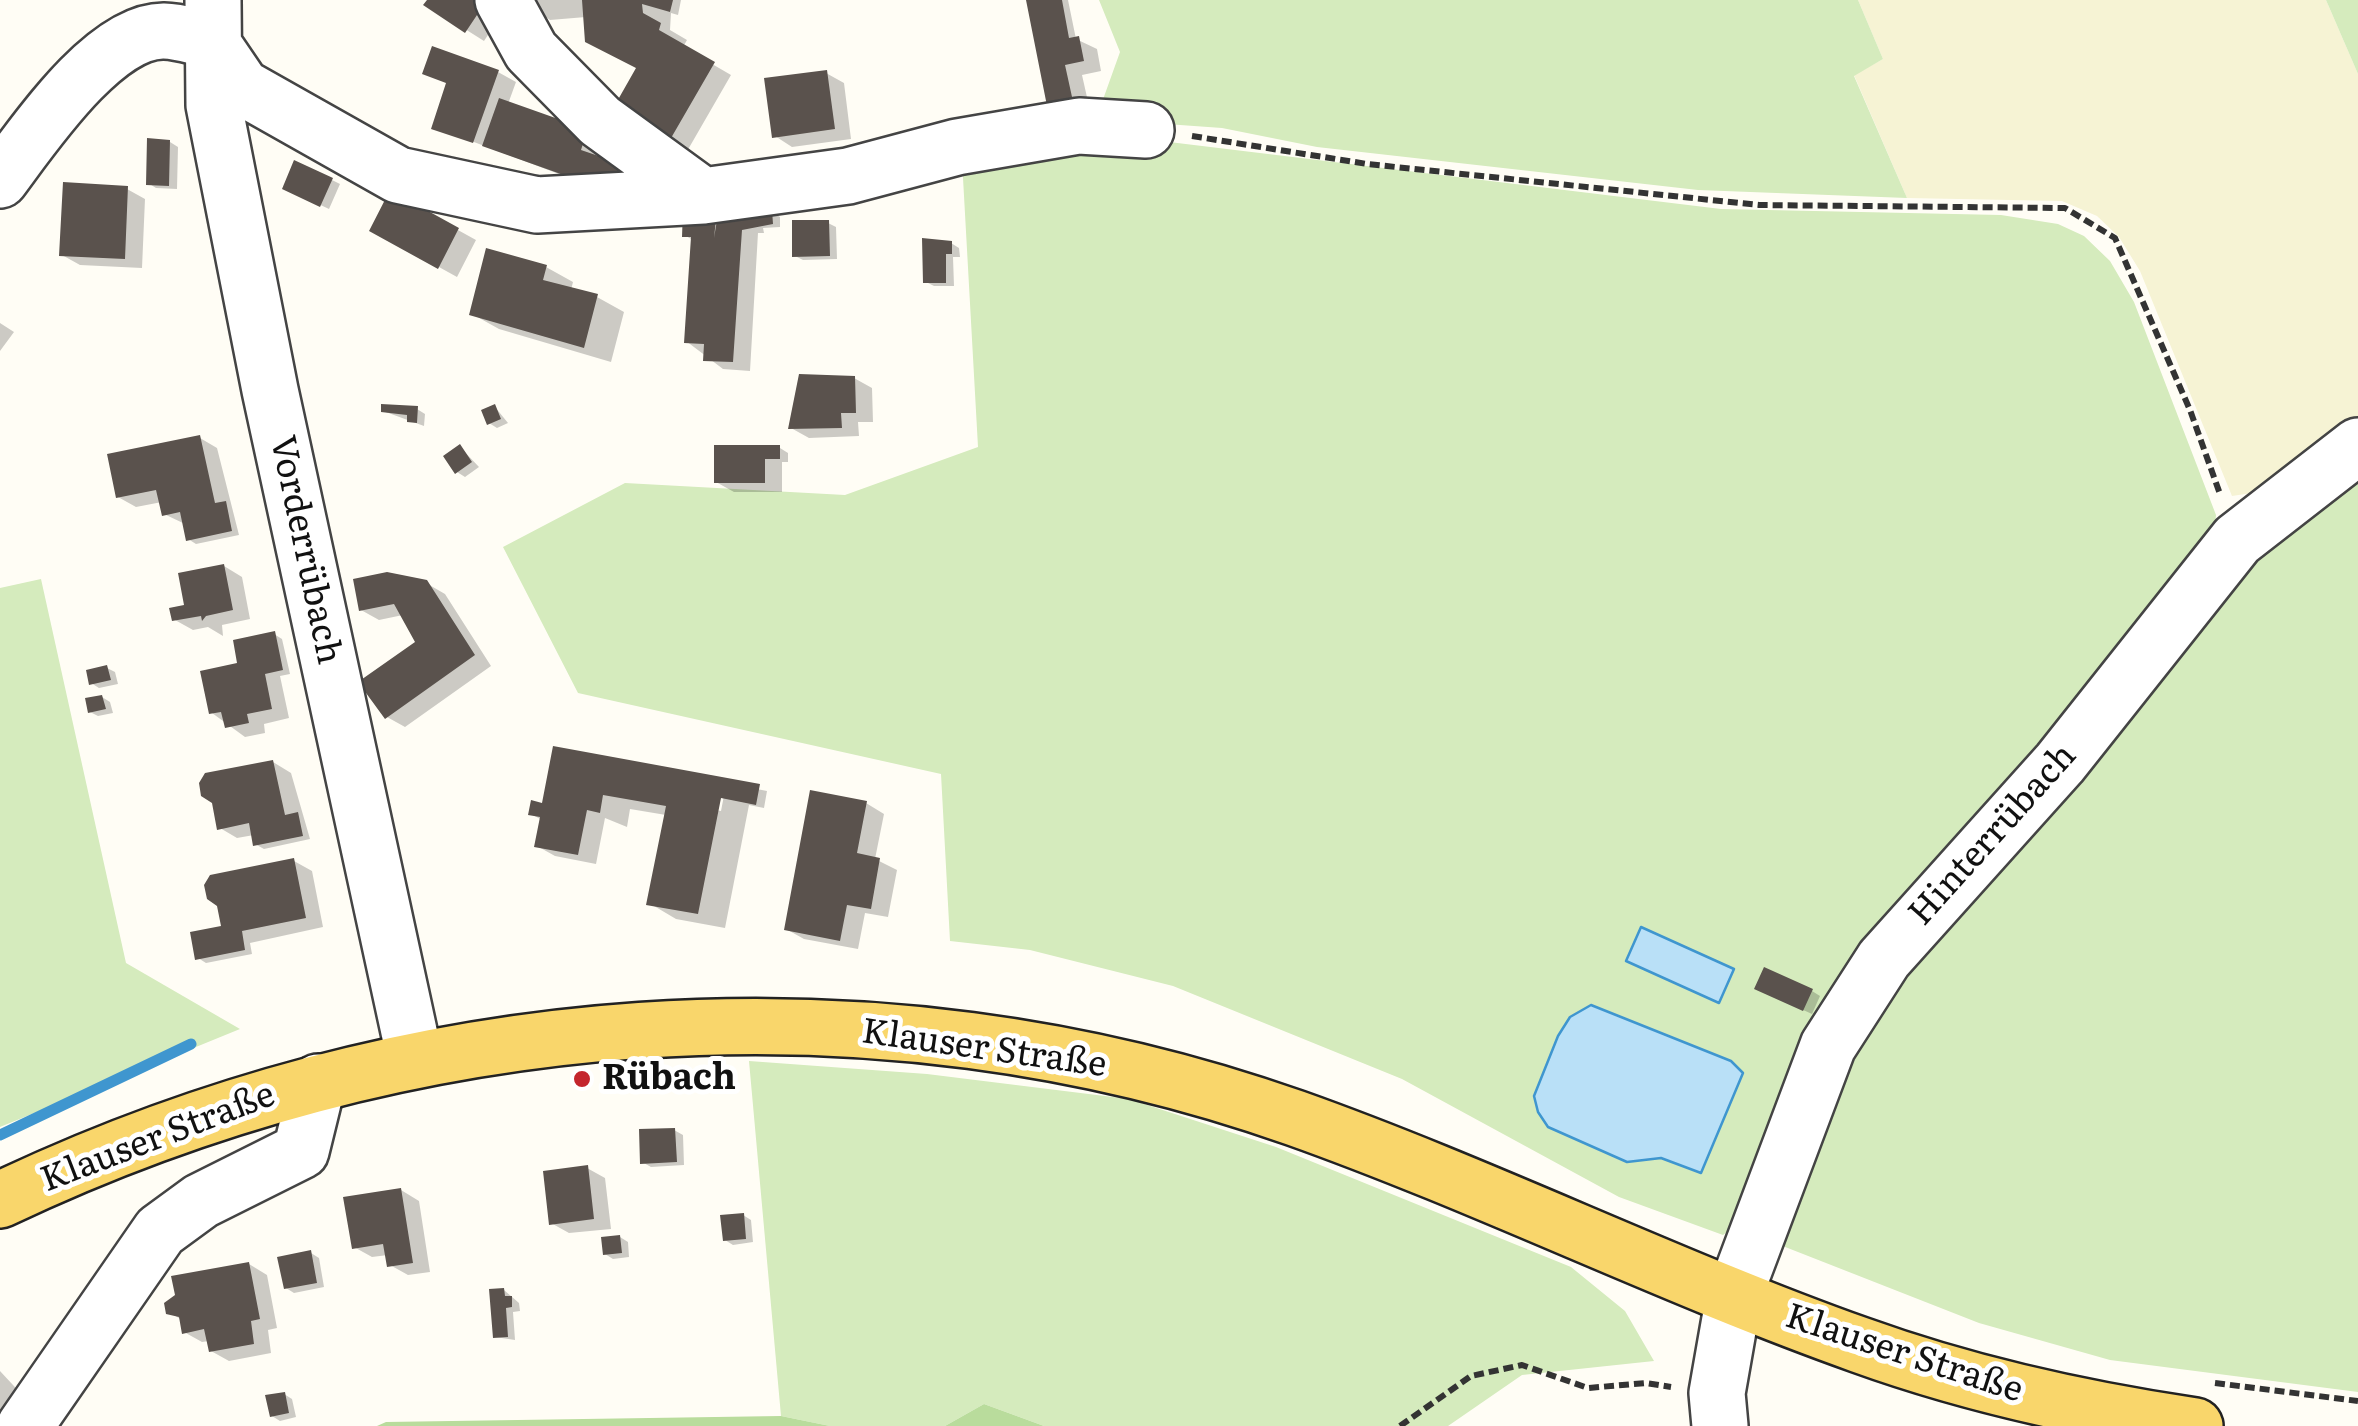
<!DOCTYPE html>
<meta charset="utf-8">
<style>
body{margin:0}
canvas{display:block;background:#fffdf5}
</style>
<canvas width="2358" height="1426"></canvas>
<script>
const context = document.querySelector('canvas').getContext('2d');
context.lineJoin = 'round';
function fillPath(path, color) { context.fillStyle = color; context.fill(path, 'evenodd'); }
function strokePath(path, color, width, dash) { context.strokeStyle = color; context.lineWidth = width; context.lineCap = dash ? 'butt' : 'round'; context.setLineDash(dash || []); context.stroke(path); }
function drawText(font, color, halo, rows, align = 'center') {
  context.font = font + ' Literata,serif'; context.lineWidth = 10; context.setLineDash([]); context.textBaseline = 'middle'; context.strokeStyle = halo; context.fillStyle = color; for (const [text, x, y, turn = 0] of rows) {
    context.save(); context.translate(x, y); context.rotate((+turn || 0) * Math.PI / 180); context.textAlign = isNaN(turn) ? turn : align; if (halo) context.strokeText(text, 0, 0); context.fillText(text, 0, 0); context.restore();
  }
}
const farmland = new Path2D(`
 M1858,0H2326L2358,74V428L2265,491L2232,496L2140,271L2119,237L2097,216L2062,201L1907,198L1854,75L1883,59Z`);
const green = new Path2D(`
 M1099,0H1858L1883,59L1854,76L1907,198L1698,190L1317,147L1222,128L1096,119L1120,52Z
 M2326,0H2358V74Z
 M1128,137L1721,209L2001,215L2058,224L2084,236L2110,261L2134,302L2216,515L2214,534L1968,840L1740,1222L1723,1235L1619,1197L1402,1079L1173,986L1030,950L950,941L941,774L578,693L503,547L625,483L845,495L978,447L962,160Z
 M2358,458V1392L2110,1360L1979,1323L1775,1243L1839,1051L2240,553Z
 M41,579L126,963L240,1029L0,1127V588Z
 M749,1061L927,1074L1129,1099L1276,1147L1571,1267L1625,1311L1654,1361L1522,1375L1448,1426H1044L984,1404L945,1426H830L781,1416Z`);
const forest = new Path2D(`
 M984,1404L1044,1426H945Z
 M781,1416L830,1426H377L386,1422Z`);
const water = new Path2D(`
 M1641,927L1734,969L1719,1003L1626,961Z
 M1591,1005L1731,1061L1743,1073L1701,1173L1661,1158L1627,1162L1548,1127L1538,1112L1534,1096L1558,1036L1570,1017Z`);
const shadow = new Path2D(`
 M430,0L505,9L484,41L427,5Z
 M523,0H681L678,15L671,13L670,30L687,40L683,47L731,75L686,153L614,111L639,69L586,17L550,20Z
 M1035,0H1068L1076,39L1097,49L1101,71L1082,75L1091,115L1068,120Z
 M498,72L516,82L508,104L603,146L599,159L642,178L620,197L434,127Z
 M826,73L844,83L851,139L792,147L775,136Z
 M170,142L178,147L177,189L156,188L148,183Z
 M332,180L340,184L329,209L293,192Z
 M127,189L145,199L142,268L80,265L62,255Z
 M391,193L476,240L457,277L372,230Z
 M686,210L772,212L780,217V227L763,228L764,233H758L750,371L723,369L686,341L693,240L684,235Z
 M828,223L836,227L837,259L803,260L795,256Z
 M951,243L959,248L960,257H953L954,286H934L926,282Z
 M546,267L573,282L571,290L597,297L624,312L611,362L499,329L472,314Z
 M0,323L14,332L0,351Z
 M854,378L872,388L873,422H858L859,436L809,438L791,428Z
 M495,407L508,423L497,428L489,423Z
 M417,409L425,414L424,426L383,411Z
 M200,438L217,448L239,535L196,544L188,539L185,524L164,514L162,502L136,507L118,497Z
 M460,447L479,467L465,477L457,472Z
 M780,448L788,453V462H782V492H734L716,482Z
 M224,566L242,577L250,619L222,625L223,636L208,627L193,630L175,620Z
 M426,583L445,594L491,666L405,727L387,717L418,643L403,615L379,620L361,610Z
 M274,634L282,639L290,674L280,676L289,718L264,724L265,733L245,737L212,713Z
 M107,668L115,672L118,684L99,688L91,683Z
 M102,697L110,702L113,713L98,716L90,712Z
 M555,749L767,791L764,808L749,805L725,928L676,919L649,903L666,815L630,809L627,827L605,818L596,864L555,856L537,846L542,820L531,814L544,806ZM726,785L721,811L716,810Z
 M273,762L291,773L310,839L264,849L255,844L254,835L237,838L220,828Z
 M866,803L884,814L875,859L897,870L888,917L865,913L858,949L804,939L786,929Z
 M294,861L312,871L323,927L250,943L252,954L206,963L198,958L224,928L219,904Z
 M1812,991L1820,996L1812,1014L1766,993Z
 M674,1130L683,1135L684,1165L651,1167L642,1162Z
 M587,1168L605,1178L611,1229L569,1233L551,1223Z
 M401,1190L419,1201L430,1272L408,1275L390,1265L388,1255L372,1257L354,1247Z
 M743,1215L751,1220L753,1242L733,1245L725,1240Z
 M620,1237L628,1242L629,1257L613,1259L605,1254Z
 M311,1253L319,1258L324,1287L294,1293L286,1288Z
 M249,1264L267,1275L277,1328L268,1330L271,1353L229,1361L211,1351L209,1341L202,1342L184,1332L182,1320L169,1312Z
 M504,1290L519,1303L520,1311L513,1312L515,1340L495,1337Z
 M0,1371L26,1399L0,1426Z
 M284,1394L292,1399L296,1417L280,1421L272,1416Z`);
const stream = new Path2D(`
 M0,1135L191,1044`);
const building = new Path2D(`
 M427,0H487L465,33L423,5Z
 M582,0H673L670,12L642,4L643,13L661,23L659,30L715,62L667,145L611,112L636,68L585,42Z
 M1026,0H1062L1069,38L1079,36L1084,61L1065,65L1074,106L1048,111Z
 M432,46L499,70L473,143L431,129L446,83L422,74Z
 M827,70L835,129L772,138L764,78Z
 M499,98L578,126L586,134L581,150L625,165L618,186L600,188L482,146Z
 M147,138L170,140L169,186L146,185Z
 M294,160L333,178L320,207L282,189Z
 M63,182L128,186L125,259L59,256Z
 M390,190L459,228L438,269L369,231Z
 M683,208L717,210L714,238L719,208L772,210L773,224L742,230L733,362L703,361L704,344L684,343L691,237H682Z
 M792,220H829L830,256L792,257Z
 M922,238L952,241V254H946V283H923Z
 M486,248L547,265L543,280L598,294L584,348L469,315Z
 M799,374L855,376L856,413H841L842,428L788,429Z
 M381,404L418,406L417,423L407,422V415L381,412Z
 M495,404L501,419L487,425L481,410Z
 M200,435L215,503L226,501L232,531L186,541L180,512L162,516L156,490L116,498L107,454Z
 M460,444L472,462L455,474L443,456Z
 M714,445H780V459H765V483H714Z
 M224,564L233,610L206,616L202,621L201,616L172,621L169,608L184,605L178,573Z
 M387,572L427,580L475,655L385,719L358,682L415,642L394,604L359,611L353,579Z
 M275,631L283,670L265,674L272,709L247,714L249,723L225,728L221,712L209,714L200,671L237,663L233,640Z
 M107,665L111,680L89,685L86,670Z
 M102,695L106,709L88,713L85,698Z
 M553,746L760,784L756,805L721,798L698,914L646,905L666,806L603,795L600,813L587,810L578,855L534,847L540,817L528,815L531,800L542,803Z
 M273,760L285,815L298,812L303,836L253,846L249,823L217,830L212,803L201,796L199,783L205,773Z
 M810,790L867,801L857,853L880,858L871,909L847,905L840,941L784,930Z
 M294,858L306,918L242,931L245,950L195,960L190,932L221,926L217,906L207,899L204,885L210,875Z
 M1764,967L1813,989L1803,1011L1754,989Z
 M675,1128L677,1162L640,1164L639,1129Z
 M588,1165L594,1219L549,1225L543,1171Z
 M401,1188L413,1263L387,1267L383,1244L352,1249L343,1197Z
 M744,1213L746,1239L723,1241L720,1215Z
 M620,1235L622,1253L603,1255L601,1237Z
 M311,1250L317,1283L284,1289L277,1257Z
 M249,1262L260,1319L251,1321L254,1344L209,1352L204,1329L182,1334L179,1317L166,1314L164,1303L175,1295L171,1276Z
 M504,1288L505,1296H512V1307L506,1308L508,1337L493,1338L489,1289Z
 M285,1392L289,1413L270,1417L265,1395Z`);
const path = new Path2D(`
 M1192,136L1367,164L1759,205L2065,208L2115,238L2190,410L2220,494
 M2215,1383L2358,1401
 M1400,1426L1471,1376L1522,1365L1588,1388L1646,1383L1671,1387`);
const minor = new Path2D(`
 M213,0L214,105L270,390L415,1059
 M503,0L531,51L600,121L703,196
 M0,180C33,136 104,30 164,31C179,31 195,37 210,40L242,87L398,175L537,205L703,196L848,176L957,147L1079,126L1146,130
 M25,1426L160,1231L201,1201L301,1151L318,1082
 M1720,1426L1717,1393L1734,1296L1828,1046L1884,959L2060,763L2237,540L2358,446`);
const major = new Path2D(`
 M0,1200C404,1007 871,968 1295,1118C1486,1186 1669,1277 1860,1345C1968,1384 2081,1409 2195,1426`);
const markers = [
 [582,1079,10,"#c4262e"]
];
const streetNames = [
 ["Vorderrübach",305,550,78],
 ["Hinterrübach",1993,835,-48],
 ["Klauser Straße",984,1049,8],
 ["Klauser Straße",158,1138,-21],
 ["Klauser Straße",1904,1354,18]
];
const poiNames = [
 ["Rübach",602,1079]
];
fillPath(farmland, '#f6f3d4');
fillPath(green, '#d5ebbd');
fillPath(forest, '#b9dc9c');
fillPath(water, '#b9e0f7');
strokePath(water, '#3f96cf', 2.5);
fillPath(shadow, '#0003');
strokePath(stream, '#3f96cf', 11);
fillPath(building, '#5a524d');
strokePath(minor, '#444', 60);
strokePath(major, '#222', 60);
strokePath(path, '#333', 6, [10, 5]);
strokePath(minor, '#fff', 55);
strokePath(major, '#f9d66b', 55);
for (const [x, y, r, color] of markers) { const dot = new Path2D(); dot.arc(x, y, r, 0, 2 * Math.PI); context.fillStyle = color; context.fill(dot); strokePath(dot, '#fff', 4); }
drawText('35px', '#111', '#fff', streetNames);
drawText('bold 35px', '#111', '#fff', poiNames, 'left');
</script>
